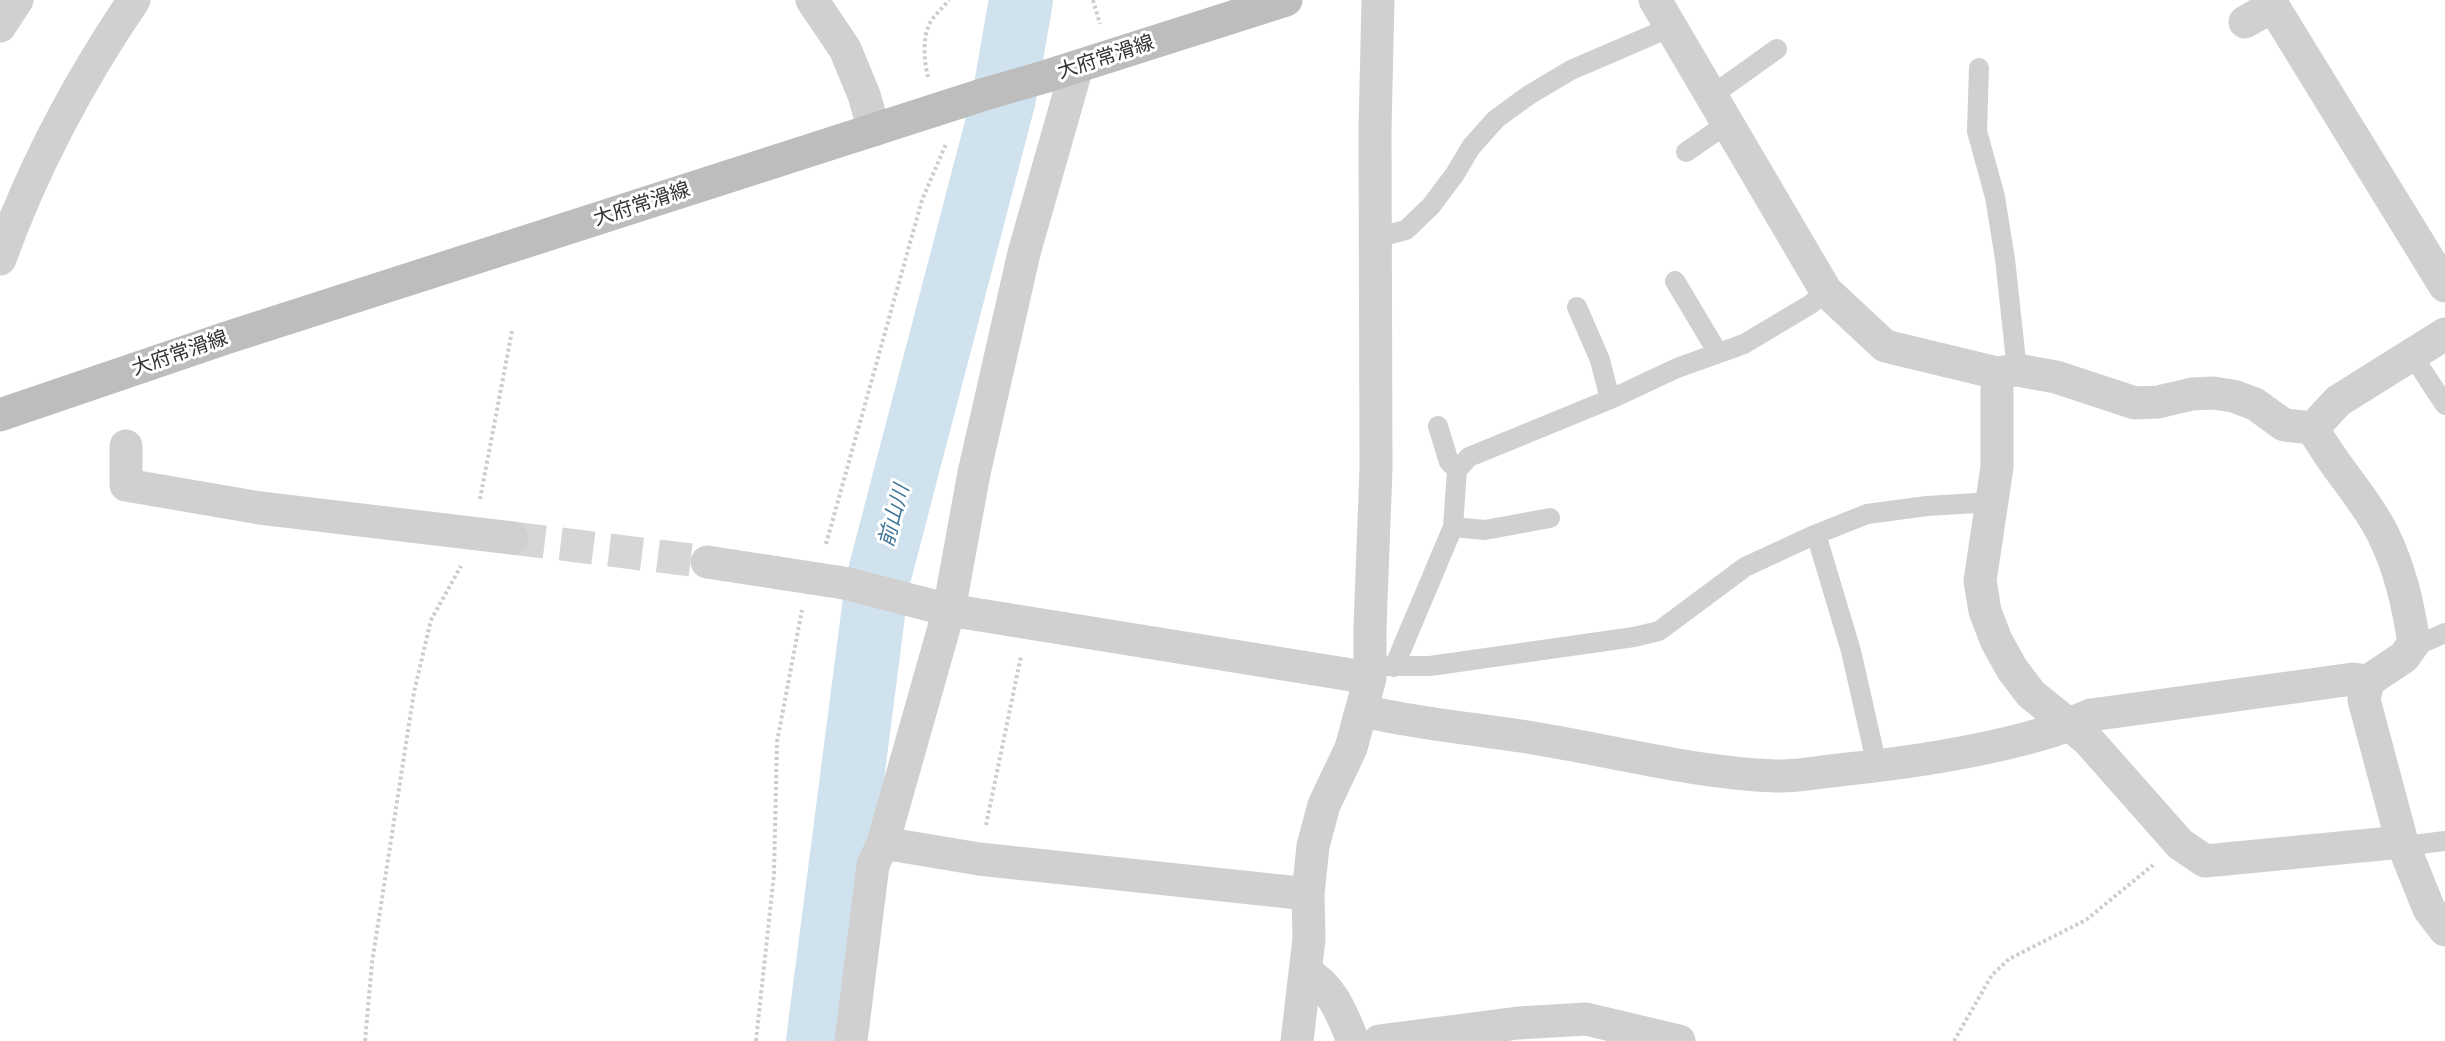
<!DOCTYPE html>
<meta charset="utf-8">
<style>
body{margin:0}
canvas{display:block;background:#fff}
</style>
<canvas width="2445" height="1041"></canvas>
<script>
const context = document.querySelector('canvas').getContext('2d');
context.lineJoin = 'round';
function strokePath(path, color, width, dash) { context.strokeStyle = color; context.lineWidth = width; context.lineCap = dash ? 'butt' : 'round'; context.setLineDash(dash || []); context.stroke(path); }
function drawText(font, color, halo, rows, align = 'center') {
  context.font = font + ' "Archivo Narrow","Noto Sans JP",sans-serif'; context.lineWidth = 6; context.setLineDash([]); context.textBaseline = 'middle'; context.strokeStyle = halo; context.fillStyle = color; for (const [text, x, y, turn = 0] of rows) {
    context.save(); context.translate(x, y); context.rotate((+turn || 0) * Math.PI / 180); context.textAlign = isNaN(turn) ? turn : align; if (halo) context.strokeText(text, 0, 0); context.fillText(text, 0, 0); context.restore();
  }
}
const river = new Path2D(`
 M818,1041L877,584L1004,98L1021,0`);
const minorTunnel = new Path2D(`
 M512,538L707,562`);
const path = new Path2D(`
 M1093,0L1100,24
 M928,77C924,61 922,38 930,23C934,15 943,8 949,0
 M480,499L512,331
 M826,544L922,200L946,144
 M986,825L1021,656
 M365,1041L372,963L414,692L431,620L461,566
 M756,1041L774,874L777,742L802,610
 M1954,1041L1992,975L2009,959L2086,920L2153,865`);
const service = new Path2D(`
 M1979,68L1977,131L1995,197L2005,259L2017,370
 M1711,96L1777,49
 M1686,152L1728,123
 M1375,238L1406,230L1431,206L1455,174L1471,147L1496,119L1529,95L1571,70L1671,27
 M1675,281L1718,353
 M1577,307L1600,360L1610,399
 M2412,355L2445,405
 M1438,426L1449,462L1457,470
 M1453,527L1485,530L1550,518
 M1816,534L1851,651L1877,766
 M2414,643H2422L2445,633
 M1370,666H1430L1634,637L1659,631L1745,567L1812,536L1867,514L1927,506L1993,502
 M1394,667L1453,527L1457,470L1469,457L1613,398L1677,368L1744,344L1811,304L1826,291
 M2404,846L2445,841`);
const minor = new Path2D(`
 M812,0L845,49L864,95L874,130
 M1655,0L1826,291L1885,346L1997,373L2017,370L2056,377L2135,403L2158,402L2192,394L2213,393L2233,396L2255,404L2284,425L2313,428
 M2245,22L2273,6L2445,286
 M0,26L17,0
 M1997,373V467L1980,581L1985,611L1996,640L2012,669L2031,694L2088,740L2180,844L2205,861L2402,842
 M2313,428C2332,465 2363,495 2382,532C2400,568 2408,604 2414,643L2404,657L2368,681L2364,700L2402,842L2429,909L2445,930
 M2313,428L2338,401L2445,334
 M126,446V485L260,508L512,538
 M707,562L844,583L949,610L1370,678
 M1363,711C1419,724 1476,729 1533,738C1614,751 1693,773 1776,776C1796,777 1818,772 1839,770C1909,763 1982,752 2049,732C2063,728 2077,720 2091,715L2353,679L2368,681
 M883,843L979,859L1308,894
 M1305,972C1332,986 1342,1014 1353,1041
 M851,1041L873,865L883,843L949,610L974,473L1024,253L1077,67
 M1297,1041L1309,939L1308,894L1313,846L1324,805L1351,748L1370,678V627L1376,469L1375,130L1378,0
 M1379,1041L1518,1023L1586,1019L1679,1041`);
const tertiary = new Path2D(`
 M0,259C33,167 79,81 134,0`);
const secondary = new Path2D(`
 M0,415L226,338L985,94L1044,77L1286,0`);
const streetNames = [
 ["大府常滑線",1106,58,-18],
 ["大府常滑線",642,205,-18],
 ["大府常滑線",180,354,-19]
];
const waterNames = [
 ["前山川",895,516,-75]
];
strokePath(river, '#cfe2ee', 64);
strokePath(minorTunnel, '#d6d6d6', 33, [33, 16]);
strokePath(path, '#cdcdcd', 4, [3, 3]);
strokePath(service, '#d0d0d0', 20);
strokePath(minor, '#d0d0d0', 33);
strokePath(tertiary, '#d0d0d0', 33);
strokePath(secondary, '#bdbdbd', 33);
drawText('20px', '#333', '#fff', streetNames);
drawText('italic 21px', '#3f7597', '#fff', waterNames);
</script>
